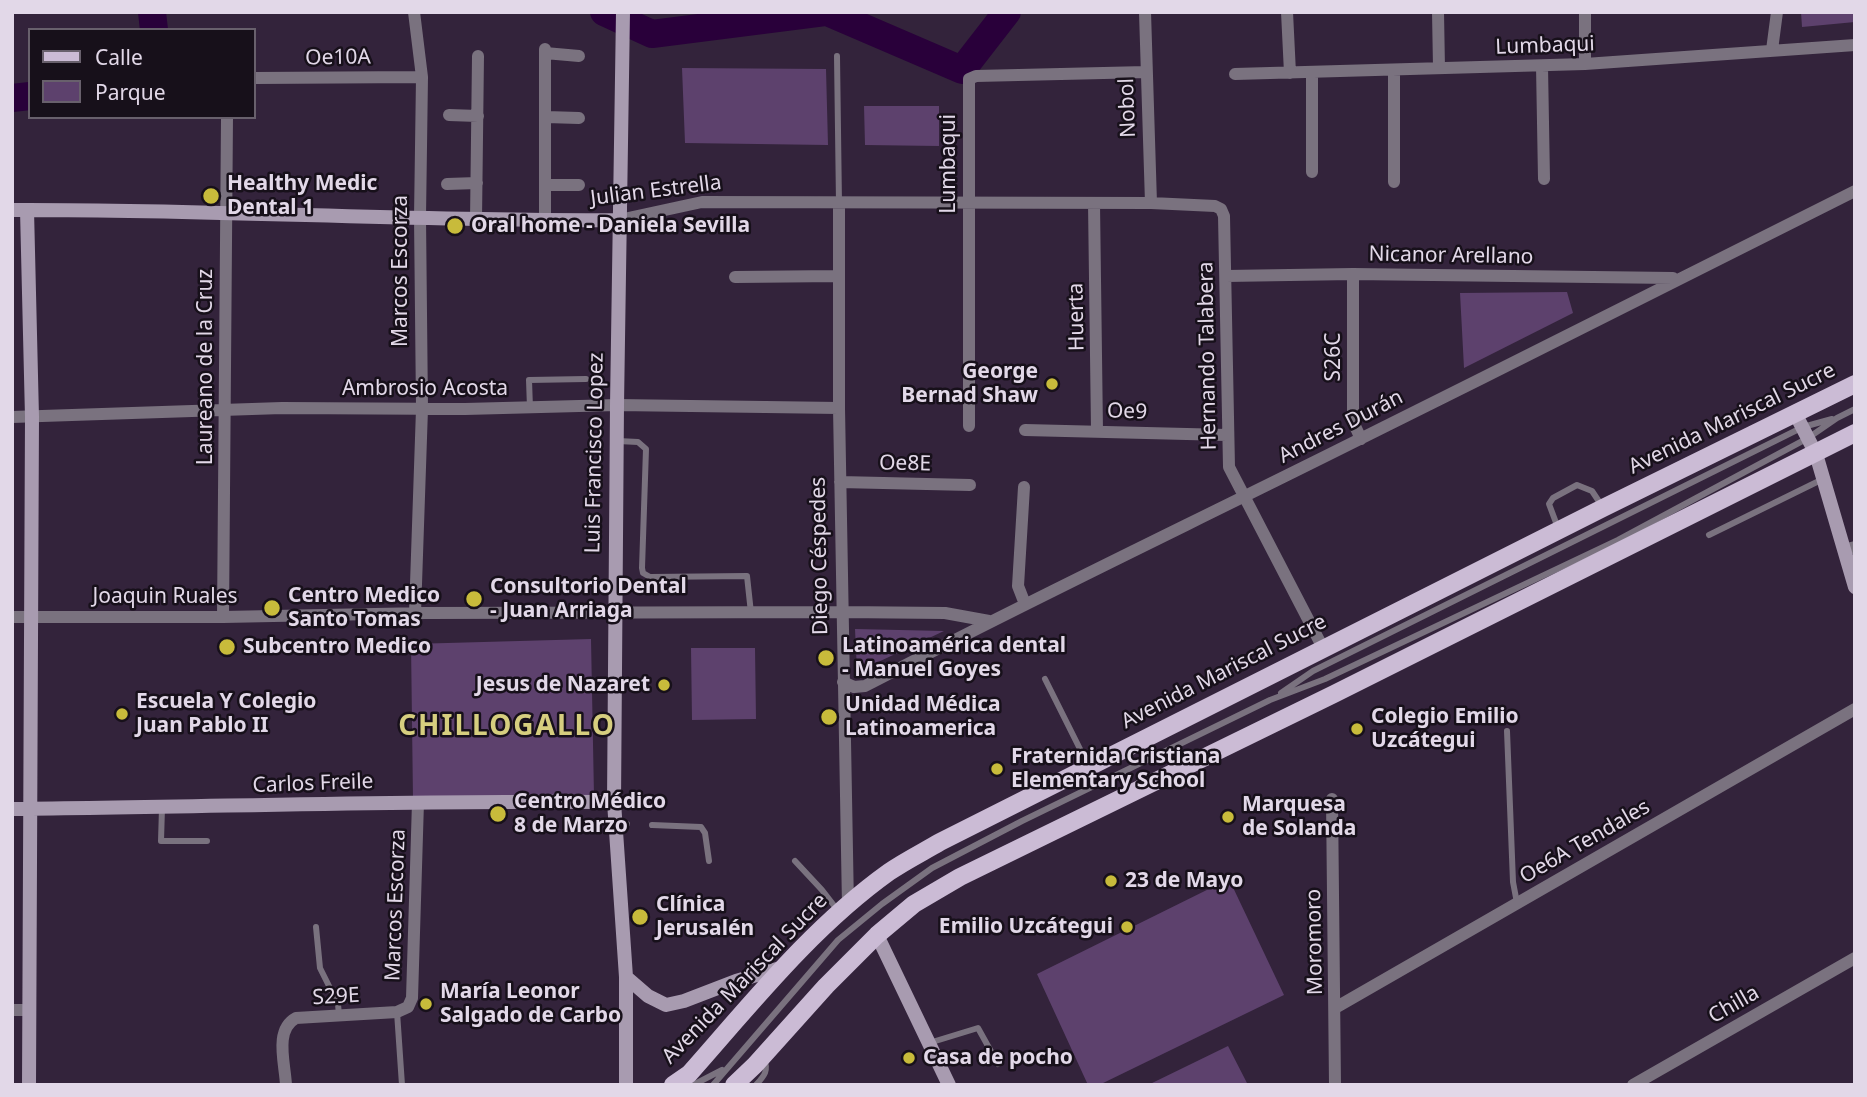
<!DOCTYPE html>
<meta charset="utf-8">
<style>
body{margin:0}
#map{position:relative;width:1867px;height:1097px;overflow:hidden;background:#33233b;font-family:"Noto Sans",sans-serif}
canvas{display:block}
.frame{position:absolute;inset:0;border:14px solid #e2d8e8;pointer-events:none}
.legend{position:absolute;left:28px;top:28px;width:228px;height:91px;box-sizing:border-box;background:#17101a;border:2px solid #68606c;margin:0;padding:9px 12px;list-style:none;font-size:21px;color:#e2d8e8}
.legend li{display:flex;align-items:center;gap:14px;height:35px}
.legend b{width:35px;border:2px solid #68606c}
</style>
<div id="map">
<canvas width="1867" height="1097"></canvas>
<div class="frame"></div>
<ul class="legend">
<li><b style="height:9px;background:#cbbbd5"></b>Calle</li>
<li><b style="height:19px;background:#5d416d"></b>Parque</li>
</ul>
</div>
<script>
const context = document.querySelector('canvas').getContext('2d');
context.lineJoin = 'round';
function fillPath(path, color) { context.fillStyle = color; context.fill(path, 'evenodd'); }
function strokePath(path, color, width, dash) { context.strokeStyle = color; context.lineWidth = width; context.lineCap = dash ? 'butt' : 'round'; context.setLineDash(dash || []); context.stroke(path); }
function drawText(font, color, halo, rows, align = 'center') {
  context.font = font + ' "Noto Sans",sans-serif'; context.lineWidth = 5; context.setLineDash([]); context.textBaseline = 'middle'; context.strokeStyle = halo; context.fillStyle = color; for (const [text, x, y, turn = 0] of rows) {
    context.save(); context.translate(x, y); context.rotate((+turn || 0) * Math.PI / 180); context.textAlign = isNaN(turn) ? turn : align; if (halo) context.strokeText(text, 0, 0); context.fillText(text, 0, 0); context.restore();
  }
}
const green = new Path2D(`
 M1801,12H1855V22L1802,27Z
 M682,68L826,69L828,145L685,143Z
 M864,106H939V146L865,145Z
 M1567,292L1573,313L1464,368L1460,293Z
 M855,629L944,631L857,672Z
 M591,639L594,796L413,800L411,644Z
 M691,648H755L756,719L692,720Z
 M1229,879L1284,995L1099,1085H1088L1037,974Z
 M1228,1046L1248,1085H1148Z`);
const river = new Path2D(`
 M152,12L154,30
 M604,12L652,34L825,12
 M827,12L962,70L1007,12
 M12,98L30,96`);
const lane = new Path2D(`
 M837,56L839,204
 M530,408L529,380L586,379
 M618,441L638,442L646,449L642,568L643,573L650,577L747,576L751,613
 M1558,528L1549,504L1553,498L1577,485L1592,491L1602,506
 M1709,535L1823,479
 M1045,679L1088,765
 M1281,693L1313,671L1803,427L1832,419
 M1507,731L1513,882L1517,903
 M162,808L161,841H207
 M616,825L627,824
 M652,825L701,827L705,833L709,861
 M795,861L822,890L839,912
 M316,927L320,968L338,1004L339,1015
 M397,1012L402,1085
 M929,1043L978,1028L998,1064
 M693,1085L722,1070
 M713,1085L838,940L882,904L932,868L1022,821L1270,700L1325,679L1618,540L1808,438L1837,418L1855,409
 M756,1085C764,1076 769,1071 764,1059`);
const street = new Path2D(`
 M414,12L422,77L420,217L422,409L415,613
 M1145,12L1151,203
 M1287,12L1290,73
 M1438,12L1439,68
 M1585,12V64
 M1772,50L1777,12
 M545,53L579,56
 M1542,66L1544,179
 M1394,70V182
 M1312,72V172
 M1235,74L1585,64L1855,45
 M254,78L422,77
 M449,115L478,116
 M546,117L579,118
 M447,184L477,183
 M546,185H579
 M1094,203L1097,431
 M839,204V408L848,906
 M476,220L478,56
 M619,220L702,202L1151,203L1215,206L1221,209L1224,216L1229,467L1323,648
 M545,221V49
 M1353,274V412L1355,426L1361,439
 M1226,276L1353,274L1673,278
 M735,277L839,276
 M12,417L282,408L465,409L617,405L839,408
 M969,426V79L976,76L1146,72
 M1025,430L1227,435
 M840,482L970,485
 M1024,487L1018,586L1025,604
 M1844,550L1855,547
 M12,617H223L425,613L842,612L945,613L989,621
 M223,617L227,117
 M843,682L854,687L865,686C1028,601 1194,522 1358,440C1524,358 1688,273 1855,191
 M1332,799L1335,1085
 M1335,1008L1855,709
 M12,1010H28
 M286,1085C285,1063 274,1030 296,1018L397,1012L408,1007L412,998L418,802
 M1633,1085L1855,958`);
const secondary = new Path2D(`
 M623,12L617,405L614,802L626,977V1085
 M12,210C215,209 417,222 619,220
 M27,210L32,417L29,1085
 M1795,413L1816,454L1855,587
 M12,809C213,807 414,800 614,802
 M877,935L949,1085
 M626,977L648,996L666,1005L684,1001L736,981L784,967`);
const primary = new Path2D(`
 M673,1085L689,1074C751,1004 812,927 889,872C905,861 923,852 940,842L1603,508L1855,384
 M734,1085L755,1065L826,986L877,935L914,904L960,877L1334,694L1855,433`);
const markers = [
 [211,196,9,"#c8bb3b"],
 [455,226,9,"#c8bb3b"],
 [1052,384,7,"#c8bb3b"],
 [474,599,9,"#c8bb3b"],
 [272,608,9,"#c8bb3b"],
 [227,647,9,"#c8bb3b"],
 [826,658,9,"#c8bb3b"],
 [664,685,7,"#c8bb3b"],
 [122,714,7,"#c8bb3b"],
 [829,717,9,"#c8bb3b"],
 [1357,729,7,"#c8bb3b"],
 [997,769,7,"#c8bb3b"],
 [498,814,9,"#c8bb3b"],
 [1228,817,7,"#c8bb3b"],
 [1111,881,7,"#c8bb3b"],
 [640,917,9,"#c8bb3b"],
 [1127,927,7,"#c8bb3b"],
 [426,1004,7,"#c8bb3b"],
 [909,1058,7,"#c8bb3b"]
];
const streetNames = [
 ["Lumbaqui",1545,46,-2],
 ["Oe10A",338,58,-1],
 ["Nobol",1128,108,-92],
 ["Lumbaqui",949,164,-90],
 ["Julian Estrella",656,191,-7],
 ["Nicanor Arellano",1451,256,1],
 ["Marcos Escorza",401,271,-90],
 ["Huerta",1077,317,-91],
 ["Hernando Talabera",1208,356,-91],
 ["S26C",1334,357,-90],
 ["Laureano de la Cruz",206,367,-90],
 ["Ambrosio Acosta",425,389],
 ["Oe9",1127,412,2],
 ["Avenida Mariscal Sucre",1732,419,-26],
 ["Andres Durán",1341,427,-27],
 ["Luis Francisco Lopez",595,453,-89],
 ["Oe8E",905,464,1],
 ["Diego Céspedes",820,556,-91],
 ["Joaquin Ruales",165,597],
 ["Avenida Mariscal Sucre",1224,672,-27],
 ["Carlos Freile",313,784,-2],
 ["Oe6A Tendales",1585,842,-30],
 ["Marcos Escorza",396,905,-88],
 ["Moromoro",1315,942,-91],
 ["Avenida Mariscal Sucre",745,979,-46],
 ["S29E",336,997,-3],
 ["Chilla",1734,1005,-30]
];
const poiNames = [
 ["Healthy Medic",227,184],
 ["Dental 1",227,208],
 ["Oral home - Daniela Sevilla",471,226],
 ["George",1038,372,"right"],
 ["Bernad Shaw",1038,396,"right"],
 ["Consultorio Dental",490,587],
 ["- Juan Arriaga",490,611],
 ["Centro Medico",288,596],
 ["Santo Tomas",288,620],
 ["Latinoamérica dental",842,646],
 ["- Manuel Goyes",842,670],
 ["Subcentro Medico",243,647],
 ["Jesus de Nazaret",650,685,"right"],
 ["Escuela Y Colegio",136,702],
 ["Juan Pablo II",136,726],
 ["Unidad Médica",845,705],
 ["Latinoamerica",845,729],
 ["Colegio Emilio",1371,717],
 ["Uzcátegui",1371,741],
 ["Fraternida Cristiana",1011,757],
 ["Elementary School",1011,781],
 ["Centro Médico",514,802],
 ["8 de Marzo",514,826],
 ["Marquesa",1242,805],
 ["de Solanda",1242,829],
 ["23 de Mayo",1125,881],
 ["Clínica",656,905],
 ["Jerusalén",656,929],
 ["Emilio Uzcátegui",1113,927,"right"],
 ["María Leonor",440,992],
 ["Salgado de Carbo",440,1016],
 ["Casa de pocho",923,1058]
];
const districtNames = [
 ["CHILLOGALLO",507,727]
];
fillPath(green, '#5d416d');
strokePath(river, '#29003a', 28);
strokePath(lane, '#7a727f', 6);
strokePath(street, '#7a727f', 12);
strokePath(secondary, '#a89bb0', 14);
strokePath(primary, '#cbbbd5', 18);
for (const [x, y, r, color] of markers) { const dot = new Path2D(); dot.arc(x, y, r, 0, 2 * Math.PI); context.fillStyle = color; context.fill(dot); strokePath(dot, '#17101a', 2.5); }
drawText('21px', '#e2d8e8', '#17101a', streetNames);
drawText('bold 21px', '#e2d8e8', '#17101a', poiNames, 'left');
context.letterSpacing = '2px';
drawText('bold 28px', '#d6ce7f', '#17101a', districtNames);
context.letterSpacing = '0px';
</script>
